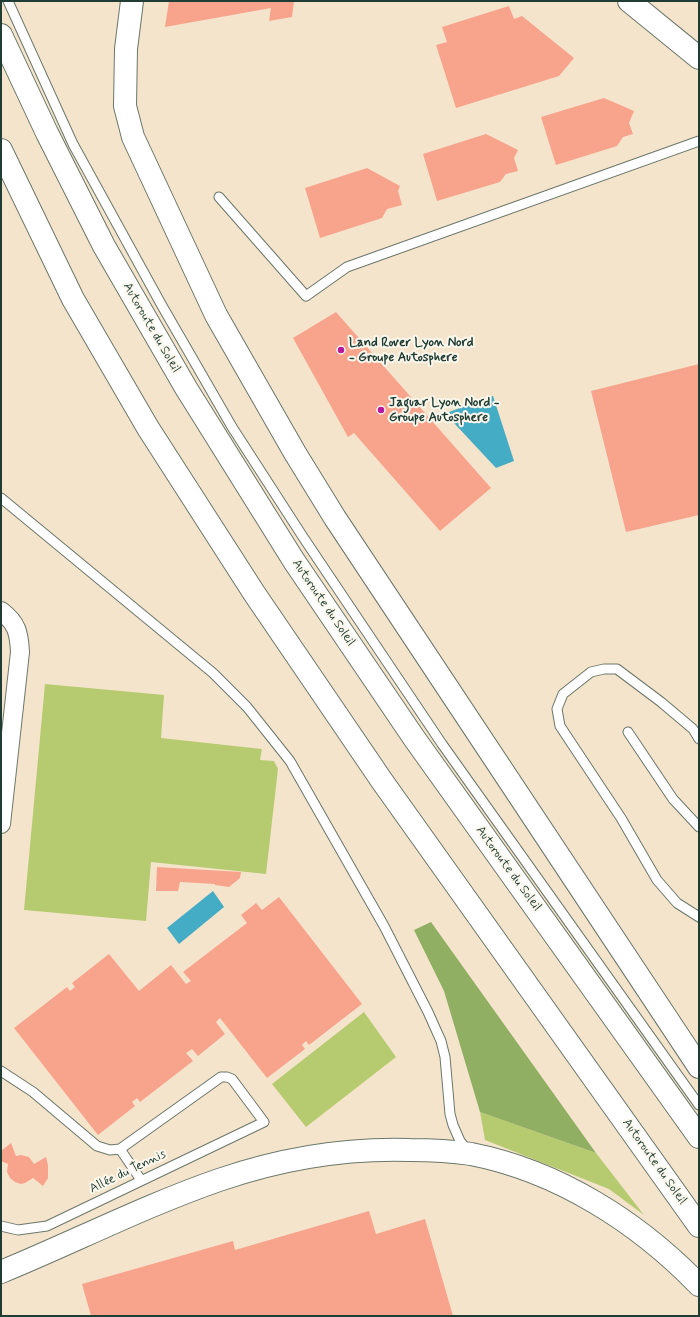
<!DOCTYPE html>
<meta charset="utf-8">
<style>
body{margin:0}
#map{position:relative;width:700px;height:1317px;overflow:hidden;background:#f5e4cc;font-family:Mynerve,sans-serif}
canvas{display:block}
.frame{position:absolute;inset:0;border:2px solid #1f3d34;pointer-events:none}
</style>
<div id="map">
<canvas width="700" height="1317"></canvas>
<div class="frame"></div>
</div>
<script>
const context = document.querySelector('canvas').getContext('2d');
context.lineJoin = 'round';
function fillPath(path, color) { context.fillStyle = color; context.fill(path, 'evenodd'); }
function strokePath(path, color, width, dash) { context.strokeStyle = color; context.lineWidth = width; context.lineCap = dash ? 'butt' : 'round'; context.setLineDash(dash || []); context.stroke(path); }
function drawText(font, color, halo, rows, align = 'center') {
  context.font = font + ' Mynerve,sans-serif'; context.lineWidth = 4; context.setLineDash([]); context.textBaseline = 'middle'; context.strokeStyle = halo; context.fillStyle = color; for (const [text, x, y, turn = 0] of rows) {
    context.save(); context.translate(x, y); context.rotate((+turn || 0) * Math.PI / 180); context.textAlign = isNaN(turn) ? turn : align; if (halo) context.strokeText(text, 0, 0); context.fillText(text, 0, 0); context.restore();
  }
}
const green = new Path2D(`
 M45,684L164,695L161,738L262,749L260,760L274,761L278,769L266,874L151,862L146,921L24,910Z
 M364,1012L396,1057L306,1127L272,1084Z
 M480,1112L596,1153L644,1215L609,1189L485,1140Z`);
const forest = new Path2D(`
 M431,922L596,1153L480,1112L444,991L414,930Z`);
const water = new Path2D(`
 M493,396L514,461L496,468L454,423L449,412Z
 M213,891L224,907L179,944L167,928Z`);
const building = new Path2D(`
 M169,1H294L292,17L269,21L271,8L165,27Z
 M509,6L514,19L522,16L574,58L559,76L456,108L436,45L447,42L442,27Z
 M604,98L634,111L629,123L633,134L623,137L617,146L556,165L541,117Z
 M486,134L518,150L514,158L518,171L506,174L500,182L437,201L423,154Z
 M367,168L400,186L398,191L402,205L387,209L382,218L320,238L305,188Z
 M336,312L491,488L440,531L354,433L348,437L293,338Z
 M699,364V515L626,532L591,391Z
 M157,867L241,872L240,878L229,887L215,885V884L180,882L178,891H156Z
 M279,897L362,1004L309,1045L306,1041L302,1045L305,1049L267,1078L220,1018L216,1022L225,1034L198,1056L192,1049L186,1053L193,1061L140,1102L137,1098L132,1102L135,1106L98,1135L14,1028L67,987L70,991L75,987L72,983L109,954L139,991L171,965L186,984L191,981L183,972L247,923L241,915L256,903L262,910Z
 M11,1143L16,1156L21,1155L29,1157L34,1164L46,1157L48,1165V1178L43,1186L33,1178L25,1183L21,1184L15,1182L10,1178L7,1172L8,1164L1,1161V1151Z
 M369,1211L376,1234L425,1219L453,1316H91L82,1284L233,1241L235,1250Z`);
const service = new Path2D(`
 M8,1L73,144L161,304L232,427L303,537L442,744L699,1105
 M219,197L306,296L347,267L699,141
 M1,498L213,673L247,707L290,761L384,926L428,1012L441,1041L445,1057L450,1114L453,1125L460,1141L469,1152
 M628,732L673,799L699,827
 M699,739L693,729L661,702L617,669H604L591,672L563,694L557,709L560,726L621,818L657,880L677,903L699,917
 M1,1071L33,1092L97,1146L110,1150L120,1149L221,1077H227L232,1079L264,1122L47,1226L18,1230L1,1226
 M120,1149L141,1180`);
const minor = new Path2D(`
 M1,611C17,623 19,633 20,652L1,824`);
const tertiary = new Path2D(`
 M629,1L699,58`);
const trunk = new Path2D(`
 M132,1L126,49L125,106L133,137L216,315L295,453L335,518L699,1067
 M1,35L47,133L104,246L186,388L294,561L414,738L699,1137
 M1,150L73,299L148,428L254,593L382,781L699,1226
 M1,1272C74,1242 144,1206 219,1180C280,1159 345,1148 410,1150C430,1150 451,1151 471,1154C558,1171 638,1222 699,1285`);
const markers = [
 [341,350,4,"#b5179e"],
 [381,410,4,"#b5179e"]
];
const streetNames = [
 ["Autoroute du Soleil",151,328,60],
 ["Autoroute du Soleil",323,603,56],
 ["Autoroute du Soleil",508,869,54],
 ["Autoroute du Soleil",654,1162,55],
 ["Allée du Tennis",128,1172,-26]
];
const poiNames = [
 ["Land Rover Lyon Nord",349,343],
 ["- Groupe Autosphere",349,358],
 ["Jaguar Lyon Nord -",389,403],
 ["Groupe Autosphere",389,418]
];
fillPath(green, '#b6cb6f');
fillPath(forest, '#90af62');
fillPath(water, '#44acc4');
fillPath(building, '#f8a38c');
strokePath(service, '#6a7769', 11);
strokePath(minor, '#6a7769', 20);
strokePath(tertiary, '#6a7769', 24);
strokePath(trunk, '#6a7769', 24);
strokePath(service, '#fff', 9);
strokePath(minor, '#fff', 18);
strokePath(tertiary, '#fff', 22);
strokePath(trunk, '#fff', 22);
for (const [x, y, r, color] of markers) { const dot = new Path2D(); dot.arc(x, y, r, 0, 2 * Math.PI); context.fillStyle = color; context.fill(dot); strokePath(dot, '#fbf7ec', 1.5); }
drawText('13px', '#1f3d34', '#fbf7ec', streetNames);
drawText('bold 13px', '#1f3d34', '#fbf7ec', poiNames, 'left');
</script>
